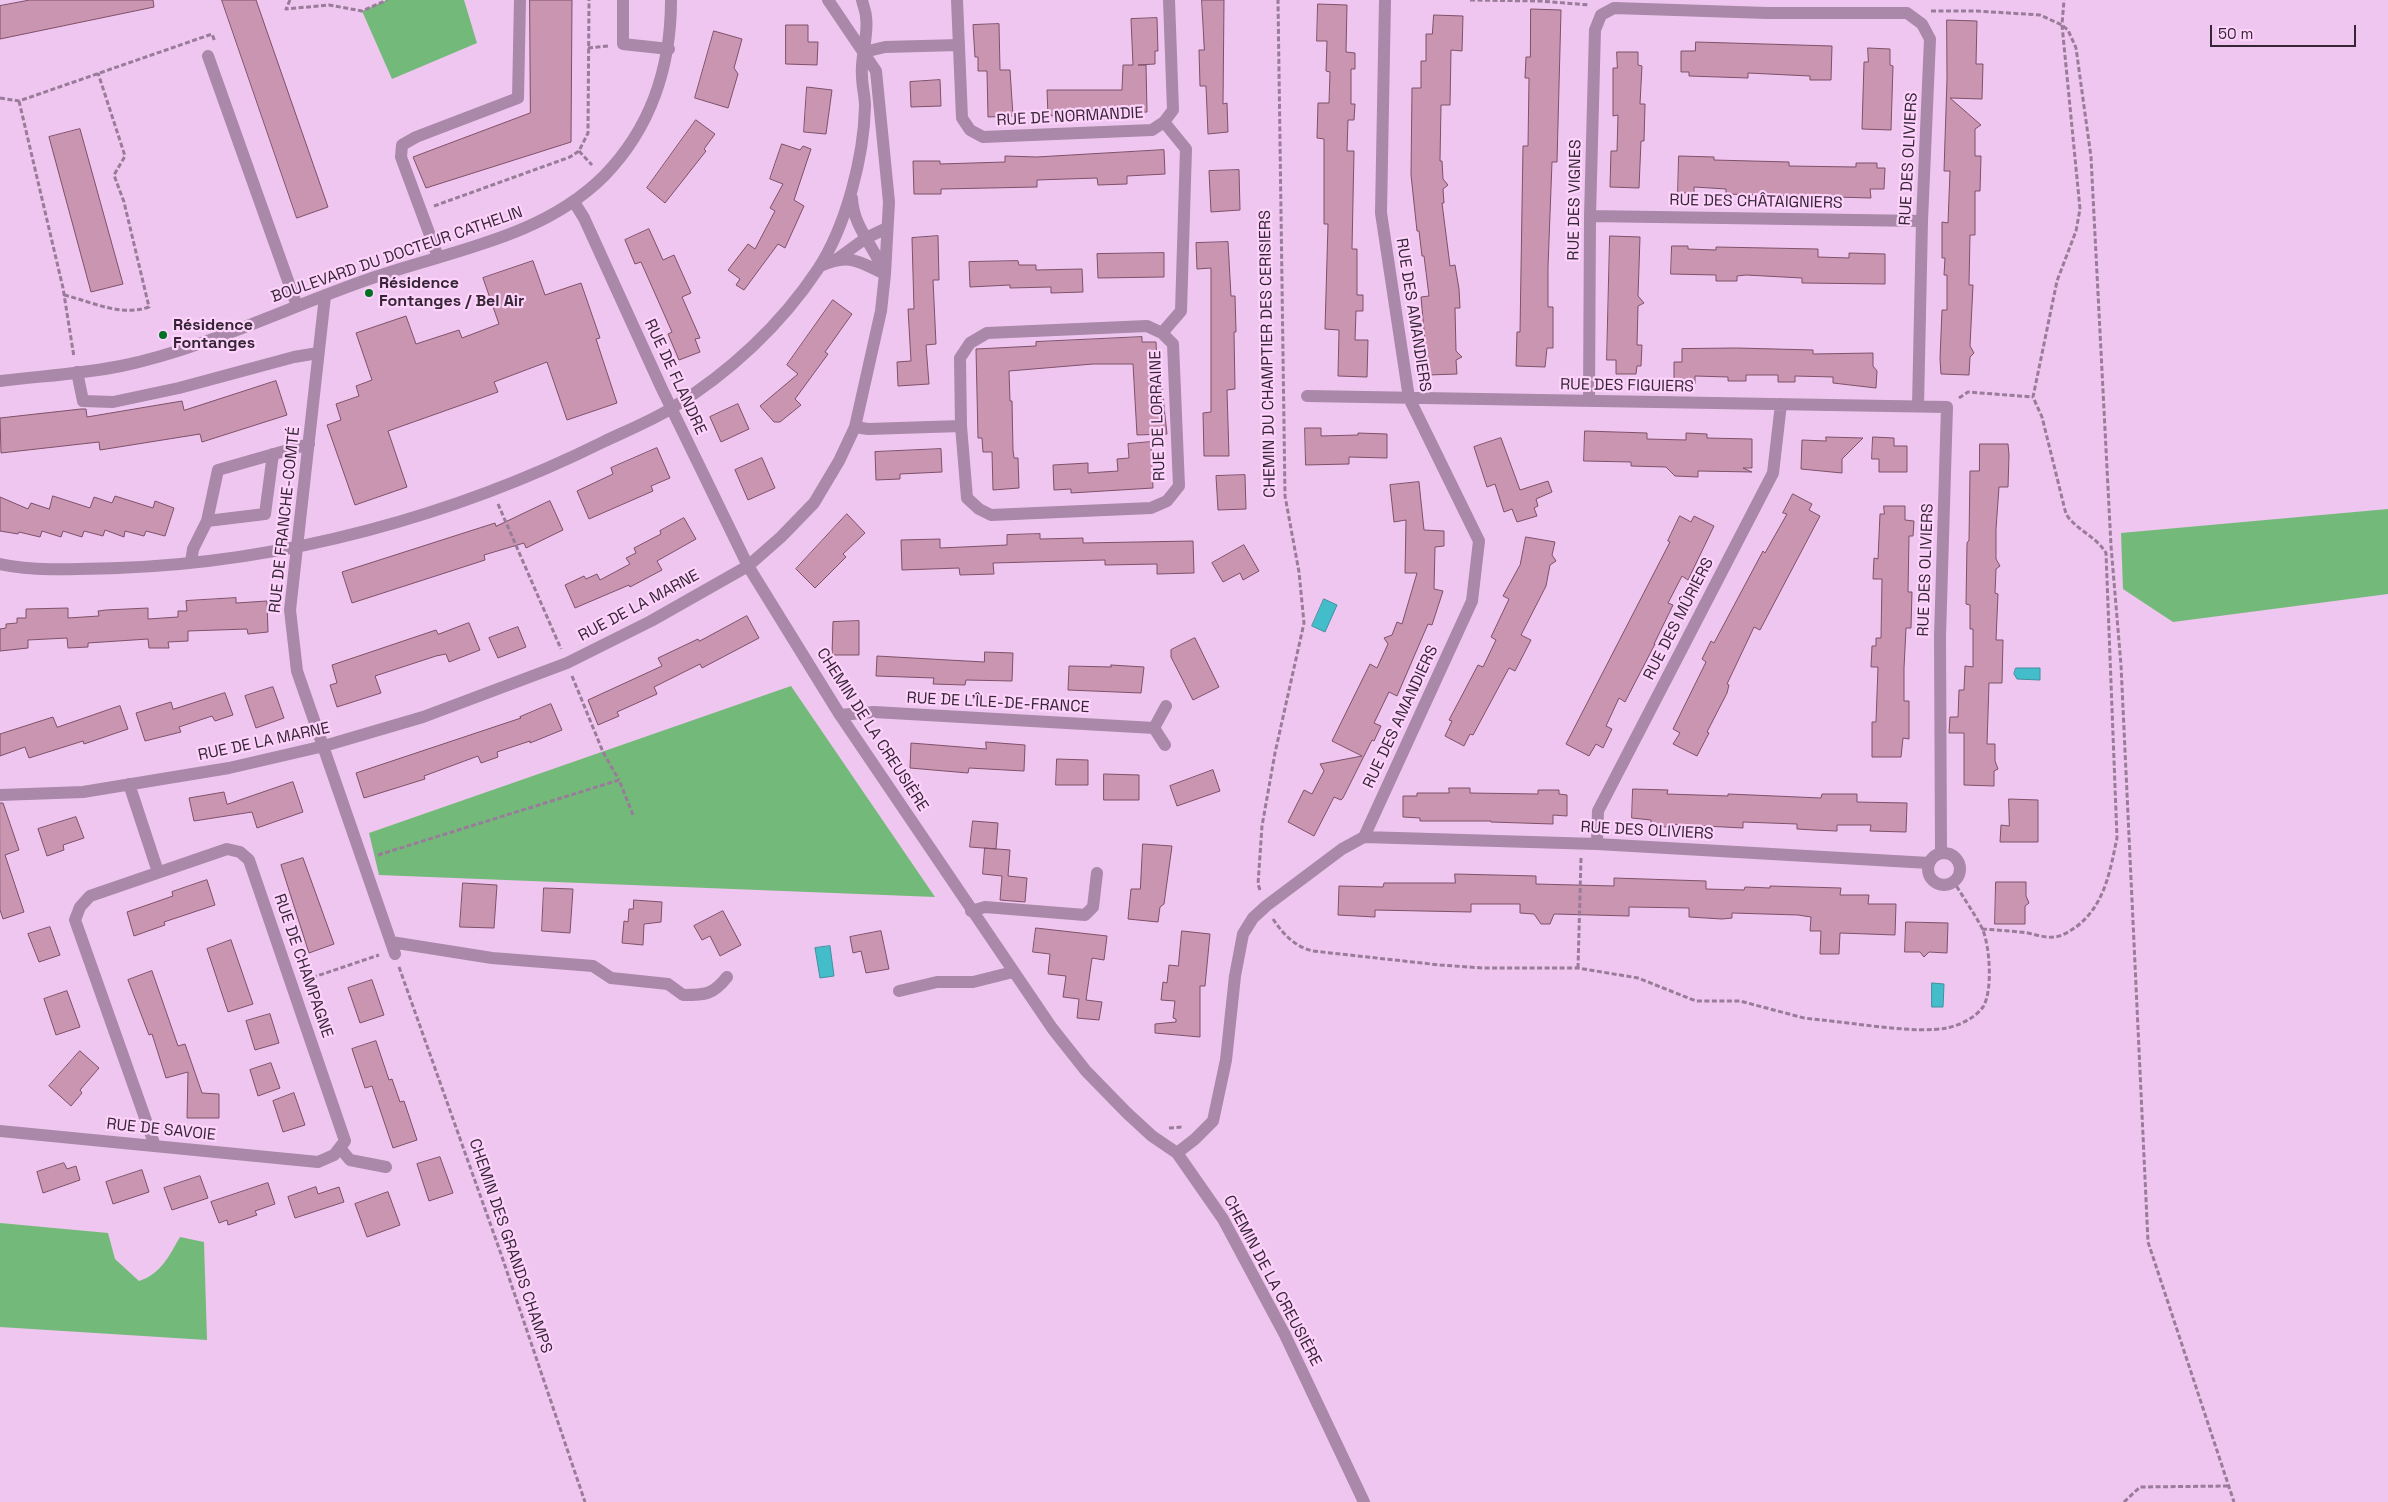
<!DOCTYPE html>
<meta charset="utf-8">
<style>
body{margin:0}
#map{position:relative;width:2388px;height:1502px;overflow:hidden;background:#efc6ef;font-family:"Space Grotesk",sans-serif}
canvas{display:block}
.scale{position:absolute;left:2210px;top:25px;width:146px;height:22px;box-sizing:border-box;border:2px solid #352535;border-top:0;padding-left:6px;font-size:15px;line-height:18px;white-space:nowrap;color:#352535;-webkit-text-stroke:4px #fdd3fc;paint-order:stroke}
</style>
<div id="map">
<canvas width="2388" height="1502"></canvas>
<div class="scale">50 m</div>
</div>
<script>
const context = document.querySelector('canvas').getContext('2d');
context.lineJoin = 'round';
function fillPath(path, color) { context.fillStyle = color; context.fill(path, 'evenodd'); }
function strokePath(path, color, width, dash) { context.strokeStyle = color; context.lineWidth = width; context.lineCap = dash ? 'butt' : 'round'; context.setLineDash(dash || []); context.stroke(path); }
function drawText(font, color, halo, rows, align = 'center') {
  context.font = font + ' "Space Grotesk",sans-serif'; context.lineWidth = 4.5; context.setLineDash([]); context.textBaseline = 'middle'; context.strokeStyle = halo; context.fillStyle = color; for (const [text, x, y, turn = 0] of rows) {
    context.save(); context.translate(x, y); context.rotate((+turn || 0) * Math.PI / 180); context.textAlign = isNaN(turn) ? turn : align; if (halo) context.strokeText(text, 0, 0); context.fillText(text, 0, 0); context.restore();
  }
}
const green = new Path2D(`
 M387,0H464L477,43L392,79L362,11Z
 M2388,509V594L2173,622L2123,589L2121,533Z
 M791,686L935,897L379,875L369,833Z
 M0,1223L108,1233L115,1259L139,1281C161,1274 169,1256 180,1237L204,1242L207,1340L0,1327Z`);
const water = new Path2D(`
 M1324,599L1337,605L1325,632L1312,626Z
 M2016,668H2040V680L2017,679L2014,674Z
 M830,946L834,976L820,978L815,948Z
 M1932,983L1944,984L1943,1007H1932Z`);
const building = new Path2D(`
 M30,0H153L154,7L0,39V6Z
 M222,0H256L328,207L297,218Z
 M530,0H572L571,142L426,188L413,157L530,113Z
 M1202,0H1224L1223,104L1227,103L1228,132L1208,134L1206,86H1200L1199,50H1204Z
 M1318,4L1347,5L1346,52L1355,53V69H1351V104H1355L1354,120H1348L1347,151H1354L1352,249H1357V295H1363V311H1356L1355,340H1368L1367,377L1338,376L1339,330L1325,329L1328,224H1324V139L1317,138L1318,103H1329L1330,72L1326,71L1327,41H1317Z
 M1531,9L1561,10L1557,162H1552L1548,267V307H1553V348H1547L1545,367L1516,366L1517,332H1520L1523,146H1528L1529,78H1525L1526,57H1530Z
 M1434,15L1463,16L1462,51L1451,50L1450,105H1441L1440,161H1442L1443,179L1448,185L1443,189L1444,203H1442L1450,266L1455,265L1459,289L1460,308H1455L1456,351L1462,357L1456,360L1457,374L1428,375L1421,297L1429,296L1424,256H1422L1419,231H1417L1411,175L1412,88H1421V61H1426V34H1432Z
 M1157,18L1158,51H1155V64L1138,65H1146L1147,112L1122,113V109L1084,111V114L1048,116L1047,90H1122L1123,65H1133L1131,19Z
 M1947,20L1977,21L1976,64H1983L1982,99L1950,98L1981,125L1975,129V156H1981L1980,191H1975V235H1970L1969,285H1973L1970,346L1974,353L1970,357L1969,375L1941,374L1940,359L1942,310H1947V275H1944L1945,258H1942V222L1948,223L1950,171H1944L1947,79Z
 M999,24L1000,70H1010L1013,116L988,117L987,71H978V57H975L973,25Z
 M786,25H808V42H818L817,65L786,64Z
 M714,31L742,39L734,68L738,74L728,108L695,98Z
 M1696,42L1832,46L1831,80H1810V76L1748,73V78L1689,76V72H1681V51H1695Z
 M1868,48L1890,49V65L1893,66L1891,130L1862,129L1864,62H1868Z
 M1617,52H1638V65L1642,66L1640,104H1645L1644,141H1641L1639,188L1610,187L1611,151H1617L1618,115L1613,116V68H1617Z
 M940,80L941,106L911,107L910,82Z
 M807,87L832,90L826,134L804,132Z
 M696,120L715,134L704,149L706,151L665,203L647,188Z
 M80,129L123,284L91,292L49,137Z
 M782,144L800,150L803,146L811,149L794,200L804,206L785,248L778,244L744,290L736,285L740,279L728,270L748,244L755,249L775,211L770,208L783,184L770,179Z
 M1164,150L1165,174L1127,176V184L1098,185L1097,178L1037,180V187L941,189V194H914L913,161H940V164L1005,162V156L1036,157Z
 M1679,156L1714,157V160L1789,162V166L1856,167V163H1877V168H1885L1884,189H1870L1871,198L1726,194V189L1694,187V193H1678Z
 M1239,170L1240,210L1211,212L1209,171Z
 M649,229L663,260L674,255L691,293L682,297L700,338L695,339L700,352L679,360L668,334L672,332L641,262L635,264L625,240Z
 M938,236L939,280H933L936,344L926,345L929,384L898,386L897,362L911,361L908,309H914L912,238Z
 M1610,236L1640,237L1638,296L1644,303L1638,306L1637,345H1642L1641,366H1637L1636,374H1616V360H1607Z
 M1228,242L1231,296H1235L1236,332H1234L1235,389L1227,390L1229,456H1204L1203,413L1211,412V268L1197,269L1196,243Z
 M1672,246H1688V249L1716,250V247L1818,249V257L1849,258V253L1885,254V284L1802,283V278L1746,275L1737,276V281H1716V275L1671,274Z
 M1164,253V277L1098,278L1097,254Z
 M533,261L545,295L581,283L600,338L596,339L617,403L567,420L547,362L494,382L498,392L388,431L407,487L355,505L327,425L341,420L336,404L359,396L356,386L372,380L356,333L406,316L416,344L459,330L462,338L499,324L483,278Z
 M1018,261L1019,265H1036V270L1082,269L1083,292L1051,293V287L1010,288V285L970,287L969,262Z
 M833,300L852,314L825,352L828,354L795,399L801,405L780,422H774L760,406L798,374L787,365Z
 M1142,337V342H1156L1158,388H1162L1167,434L1137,435L1133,364H1093L1009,371L1010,401H1012L1013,450L1014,458H1018L1019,488L993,490L992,452H983L982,438H978L976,349L1036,346V342Z
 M1737,348L1813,350V354L1873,353V366L1877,371L1876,388L1833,383V377L1795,376V382H1778V375H1746V381H1728V377L1695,376V384L1674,383V362H1682V349Z
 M276,381L287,415L202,442L200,434L100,450L99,442L1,453L0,418L81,409H86L87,417L182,401L184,410Z
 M738,404L749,429L721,442L710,417Z
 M1305,428H1321V436L1358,435V433L1387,434V458L1349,457V464L1306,465Z
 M1585,431L1647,433V439L1686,440V433L1707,434V438L1752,439V468H1743L1752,472L1698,471V477L1675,476L1666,467L1631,466V462L1584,461Z
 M1826,437L1863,438L1842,459V473L1801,469L1802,440L1826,441Z
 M1873,437L1894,438V446H1907V472H1879V459H1872Z
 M1501,438L1520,490L1548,481L1552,492L1536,499L1538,506L1534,508L1537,516L1517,522L1512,509L1504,512L1495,484L1487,487L1474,447Z
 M1151,442L1153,488L1071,493V489L1054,490L1053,465L1088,463V473L1118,471L1117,459L1129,458L1128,444Z
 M1980,444H2008L2009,455L2008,487H1999L1996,529V559L2000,566L1996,569L1995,593L1998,594L1996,640H2003L2002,683H1989L1988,714L1987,744H1995V761L1998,769L1994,771V786L1964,785V733H1949L1950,717H1958L1959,690H1964L1965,666L1973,667V629H1970V605L1966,604L1967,543L1969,540L1970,471H1979Z
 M657,448L670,478L651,486L653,491L589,519L577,491L613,474L611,468Z
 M941,449L942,472L900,474V479L876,480L875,452Z
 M762,458L775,488L748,500L735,470Z
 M1245,475L1246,509L1218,510L1216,476Z
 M1419,482L1424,530L1444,531V546L1435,547L1434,589L1443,591L1432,625L1428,624L1397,696L1389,692L1374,723L1381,726L1374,741L1372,740L1343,798L1341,800L1334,797L1314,836L1288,822L1304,790L1312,794L1324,771L1320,764L1362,756L1332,741L1370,664L1377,668L1388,644L1384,638L1392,635L1397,622L1402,624L1417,573H1405L1406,520L1394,522L1390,485Z
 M1793,494L1812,504L1809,510L1820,516L1760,630L1754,627L1727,684L1729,685L1727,693L1707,732L1709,733L1697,756L1673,744L1680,733L1673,729L1706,662L1702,659L1711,641L1714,643L1763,551L1765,553L1787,514L1783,513Z
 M53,496L90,508L94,497L112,503L115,496L153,508L155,501L174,508L165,536L146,531L144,536L125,531L124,537L105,530L103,536L84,531L82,537L63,531L61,537L42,531L40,537L19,532L18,534L0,531V497L28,509L31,503L49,509Z
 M550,501L563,530L526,548L524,543L484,555L485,560L352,603L342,572L495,523L496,526Z
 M1884,506H1905V520L1914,521L1913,536H1909L1908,592H1912L1911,628H1906L1904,668V701H1909V739L1903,738L1901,757H1872V722H1876L1878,667H1871L1872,646H1876V638H1881L1882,579H1873L1874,558L1878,559L1880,514H1884Z
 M847,514L865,533L843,554L846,557L815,588L796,569Z
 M1680,516L1691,522L1694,516L1714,526L1688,580L1682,576L1668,603L1673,605L1654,644H1655L1625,702L1619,698L1606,726L1612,729L1603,748L1596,744L1589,756L1566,744L1670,542L1668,541Z
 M684,518L696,539L657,561L662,570L630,587L629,585L575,608L565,585L584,576L586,579L597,574L600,580L630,564L626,558L636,553L634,548L661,534L660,531Z
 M1040,534V539L1083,538V543L1193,541L1194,573L1157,574V564L1105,565V560L993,563L994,574L960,575L959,568L902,570L901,540L940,539V548L1007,545V535Z
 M1526,537L1555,542L1552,555L1556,561L1550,565L1546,586L1521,635L1531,640L1515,671L1509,668L1473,735L1470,734L1464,746L1445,736L1452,721L1449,720L1478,665L1483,667L1496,640L1491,637L1509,599L1503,596L1520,565Z
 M1244,545L1259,571L1243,580L1240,573L1223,582L1212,563Z
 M236,598V603L267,601L268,632L248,634L247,629L188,631V641L168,642L169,648H149L148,639L88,643V647L68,648L67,638L28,640V648L0,651V629L6,628V624L17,623V618H26V609L68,608V618L99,616L98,611L106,610L148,608V619L178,617V611H187L186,601Z
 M747,616L759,638L702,668L700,664L654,687L657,694L617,712L619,716L598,725L588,700L662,666L658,658L698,639L699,641Z
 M859,621V655H832L833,622Z
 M469,623L480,650L449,662L446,654L436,656L375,676L381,693L337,707L330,685L337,683L332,665L436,630L438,634Z
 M518,627L526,647L498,658L489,638Z
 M1195,638L1219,687L1193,700L1171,657V650Z
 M985,652L1013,653L1012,681L966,680L965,685L933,684L934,678L876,676L877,656L984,662Z
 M1111,665L1144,667L1141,693L1068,690L1069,666L1111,667Z
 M273,687L284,718L256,728L245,696Z
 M225,693L233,715L215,721L212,716L179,727L181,732L145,741L136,713L171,702L173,709Z
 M551,704L562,730L530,743V741L497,752L498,757L481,763L478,756L424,776L425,779L364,798L356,773L521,718L520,717Z
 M120,706L128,729L84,744L83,741L29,758L25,747L0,756V734L53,717L57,727Z
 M986,742L1025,745L1024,771L969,768L968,773L910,768L911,743L986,749Z
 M1057,759L1088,760V785H1056Z
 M1213,770L1220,791L1177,806L1170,786Z
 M1104,774L1139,775V800H1104Z
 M293,782L303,812L257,828L252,812L194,821L189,798L224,792L227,804Z
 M1449,788H1470V793L1538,794V790H1559V794L1567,795V816L1553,815V824L1491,822V821H1420V818L1403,817V796H1417V793H1449Z
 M1633,789L1668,790L1667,794L1728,796V794L1821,798L1822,794H1857V802L1907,803L1906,832L1870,831L1871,825H1837V831L1814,830L1797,829V824L1743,822V828L1667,824V827L1651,826V820L1632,818Z
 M2009,799L2038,800V842H2000L2001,825L2009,826Z
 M0,803H3L19,850L5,855L24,912L3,919L0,910Z
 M76,817L84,838L63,845L64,850L47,856L38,829Z
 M973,821L998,823L996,849L970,847Z
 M1143,844L1172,846L1164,904L1160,907L1158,922L1128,919L1131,889H1140Z
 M985,848L1010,850L1008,876L1027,878L1025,902L1000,900L1002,876L983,874Z
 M303,858L334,944L309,953L281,865Z
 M1455,874L1536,876V884L1614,886V878L1706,881V889L1744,890L1745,887L1770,888V886L1841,888L1840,895H1869L1868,904H1896L1895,935L1840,933L1839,954H1820L1821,931H1810L1811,917L1798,915L1732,913V918L1722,919L1689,917V908L1629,907V916L1554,914L1550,924H1541L1534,914L1520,913V904H1471V912L1375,910V917L1338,915L1339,886L1383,887L1384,883H1455Z
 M207,880L215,905L164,922L165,925L134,936L127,912L173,896L172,892Z
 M1996,882H2026V896L2029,903L2025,906V924H1995Z
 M463,883L497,885L494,928L460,927Z
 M544,888L573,889L570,933L542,931Z
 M634,900L662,902L661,922L644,924L643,945L622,943L624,921L628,922L629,909H633Z
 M723,911L741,945L720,956L710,936L702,940L694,926Z
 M1906,922L1948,923L1947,953L1929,952L1924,957L1920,952H1905Z
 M50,927L60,955L39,962L28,934Z
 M1036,928L1107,936L1104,960L1092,958L1086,1000L1102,1002L1099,1020L1077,1018L1079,999L1063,997L1066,976L1048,974L1050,954L1033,952Z
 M881,931L889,969L866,973L861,951L853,953L850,937Z
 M1182,931L1210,934L1205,986H1200V1037L1155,1033V1024L1176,1022V1019L1173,1018L1175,1001L1161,1000L1163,982L1167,983L1169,965L1178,966Z
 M231,940L253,1004L228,1012L207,949Z
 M152,971L178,1046L185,1044L202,1093L219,1094V1118H187L188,1072L166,1078L152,1034L149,1035L128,980Z
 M372,980L384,1015L360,1023L348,988Z
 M67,991L80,1027L56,1035L44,999Z
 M270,1014L279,1043L255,1050L246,1021Z
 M376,1041L389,1080L392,1079L400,1102L404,1101L417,1140L393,1148L372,1086L365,1088L352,1049Z
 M80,1051L99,1068L80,1090L82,1093L71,1106L49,1086Z
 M271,1063L280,1088L258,1096L250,1070Z
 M294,1093L305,1125L283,1132L273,1101Z
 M440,1157L453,1193L429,1201L417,1164Z
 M64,1163L67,1169L76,1166L80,1180L43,1193L37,1172Z
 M142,1170L149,1192L113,1204L106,1182Z
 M200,1176L208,1198L172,1210L164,1188Z
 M268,1183L275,1204L255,1211L257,1215L228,1225L227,1220L219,1223L211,1202Z
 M316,1187L318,1194L339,1187L344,1202L295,1218L288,1197Z
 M388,1192L400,1225L367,1237L355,1204Z`);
const path = new Path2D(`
 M290,0L286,9L329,5L362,11L387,0
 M1470,0L1540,1L1589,5
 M1931,11H1977L2040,15L2062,25L2068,30L2076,48L2091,157L2111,546L2121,665L2148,1242L2234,1502
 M588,48L608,46
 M0,98L19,101L212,34L215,42
 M19,101L63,288L74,357
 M579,151L592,165
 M434,206L570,157L579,151L588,133L589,0
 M64,295C93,302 120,317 149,307L124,202L114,175L125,156L98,73
 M1959,398L1968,392L2033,397
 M498,504L561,649
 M572,676L603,752L619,780
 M378,855L619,780L633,815
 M1260,890L1258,884L1262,826L1275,753L1304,623L1299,572L1285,496L1278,0
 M1273,919C1283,934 1295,947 1313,951L1440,965L1483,968H1578L1638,978L1696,1001H1740L1804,1018L1821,1020C1855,1023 1916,1034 1947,1028C1960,1025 1975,1018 1983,1007C1993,991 1990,945 1982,928C1974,913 1963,897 1954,882
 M1982,929C1997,930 2013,931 2028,933C2037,935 2046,938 2055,937C2063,936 2070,931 2076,927C2105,905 2110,871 2117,838L2106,553C2096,536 2076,530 2066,514L2042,417L2033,397L2057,281L2076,231L2080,209L2062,25L2064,0
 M399,967L501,1254L585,1502
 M1578,968L1581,858
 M305,980L379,955
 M1169,1128L1183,1127
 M2124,1502L2140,1487L2230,1486`);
const minor = new Path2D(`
 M623,0V44L669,49
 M957,0L962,118L970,130L983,137L1152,130L1164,122L1173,110L1169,0
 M864,52L885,47L959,45
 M208,56L297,306
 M852,198C853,226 873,245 883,270
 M574,202L584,218L662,389L748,566L840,715L1052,1028L1086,1071L1127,1113L1152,1136L1177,1153L1223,1219L1285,1335L1364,1502
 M1590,216L1922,221
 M438,257L401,157L402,145L416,137L518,98L520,0
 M837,259L866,238L887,228
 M820,266C849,253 858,261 885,274
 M325,296L290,610L297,671L395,954
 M1162,333L1181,311L1186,149L1164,122
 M77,372L83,401L113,402L179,388L294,357L318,353
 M0,381C40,376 82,374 121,366C207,348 292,305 375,277C454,250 543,237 604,176C651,128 671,66 671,0
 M1307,396L1947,407L1940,636L1941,853
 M1589,401L1590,216L1595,30L1601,15L1614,8L1767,13H1907L1922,24L1930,39L1922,221L1918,406
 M855,427L868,429L961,426L960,358L970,343L987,333L1147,326L1162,333L1173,344L1179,486L1167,501L1151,508L991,515L979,509L967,498L961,426
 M207,521L265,514L273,454
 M191,562L193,549L207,521L218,470L309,444
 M0,564C38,572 80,569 118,568C285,562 454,516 603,442C626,431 651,421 672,408C729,373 781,325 818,269C846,226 864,157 865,106C865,96 862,86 862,76C860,57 869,36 866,17C866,12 863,5 862,0
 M840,715L874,712L1154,728
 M1165,745L1154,728L1166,706
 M129,784L158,872
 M0,795L83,792L229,768L324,746L423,717L567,663L651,621L748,566L781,537L814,503L839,461L855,427L881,311L885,274L889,202L876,71L828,0
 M1364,837L1597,844L1929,863
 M1597,844L1598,811L1773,473L1781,404
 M1928 869a16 16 0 1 1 32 0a16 16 0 1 1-32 0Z
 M971,911L985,907L1085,915L1093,907L1097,873
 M391,942L492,958L593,966L611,978L668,984L683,995C705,995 713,995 727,977
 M899,991L937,982H973L1013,972
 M0,1131L318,1162L334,1155L345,1141L249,860L240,852L227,849L90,896L80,907L75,920L155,1146
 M340,1148L350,1160L386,1167
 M1177,1153L1195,1139L1213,1121L1226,1060L1235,976L1243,934L1253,918L1266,906L1342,849L1364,837L1472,601L1479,541L1409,398L1381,213L1385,0`);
const markers = [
 [369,293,5,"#027123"],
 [163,335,5,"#027123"]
];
const streetNames = [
 ["RUE DE NORMANDIE",1070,117,-3],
 ["RUE DES OLIVIERS",1909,159,-87],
 ["RUE DES VIGNES",1575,200,-89],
 ["RUE DES CHÂTAIGNIERS",1756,202,1],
 ["BOULEVARD DU DOCTEUR CATHELIN",397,255,-19],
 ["RUE DES AMANDIERS",1413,315,81],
 ["CHEMIN DU CHAMPTIER DES CERISIERS",1268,354,-91],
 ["RUE DE FLANDRE",675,377,65],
 ["RUE DES FIGUIERS",1627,386,1],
 ["RUE DE LORRAINE",1158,416,-92],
 ["RUE DE FRANCHE-COMTÉ",285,520,-84],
 ["RUE DES OLIVIERS",1926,570,-88],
 ["RUE DE LA MARNE",639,606,-28],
 ["RUE DES MÛRIERS",1679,619,-63],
 ["RUE DE L'ÎLE-DE-FRANCE",998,703,3],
 ["RUE DES AMANDIERS",1401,717,-65],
 ["CHEMIN DE LA CREUSIÈRE",872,730,57],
 ["RUE DE LA MARNE",264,742,-12],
 ["RUE DES OLIVIERS",1647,831,3],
 ["RUE DE CHAMPAGNE",303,966,71],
 ["RUE DE SAVOIE",161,1130,6],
 ["CHEMIN DES GRANDS CHAMPS",510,1246,71],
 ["CHEMIN DE LA CREUSIÈRE",1272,1281,62]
];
const poiNames = [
 ["Résidence",379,284],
 ["Fontanges / Bel Air",379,302],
 ["Résidence",173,326],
 ["Fontanges",173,344]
];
fillPath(green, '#73ba7a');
fillPath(water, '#44bdcb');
strokePath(water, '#408f9e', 1);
fillPath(building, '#c995b0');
strokePath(building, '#7e5069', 1);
strokePath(path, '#997c99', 3, [5, 2.5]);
strokePath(minor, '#a988a9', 12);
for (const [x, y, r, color] of markers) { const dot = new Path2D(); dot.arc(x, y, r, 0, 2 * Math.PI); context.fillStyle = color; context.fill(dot); strokePath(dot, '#fdd3fc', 2); }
drawText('16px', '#352535', '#fdd3fc', streetNames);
drawText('bold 16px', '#352535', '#fdd3fc', poiNames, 'left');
</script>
